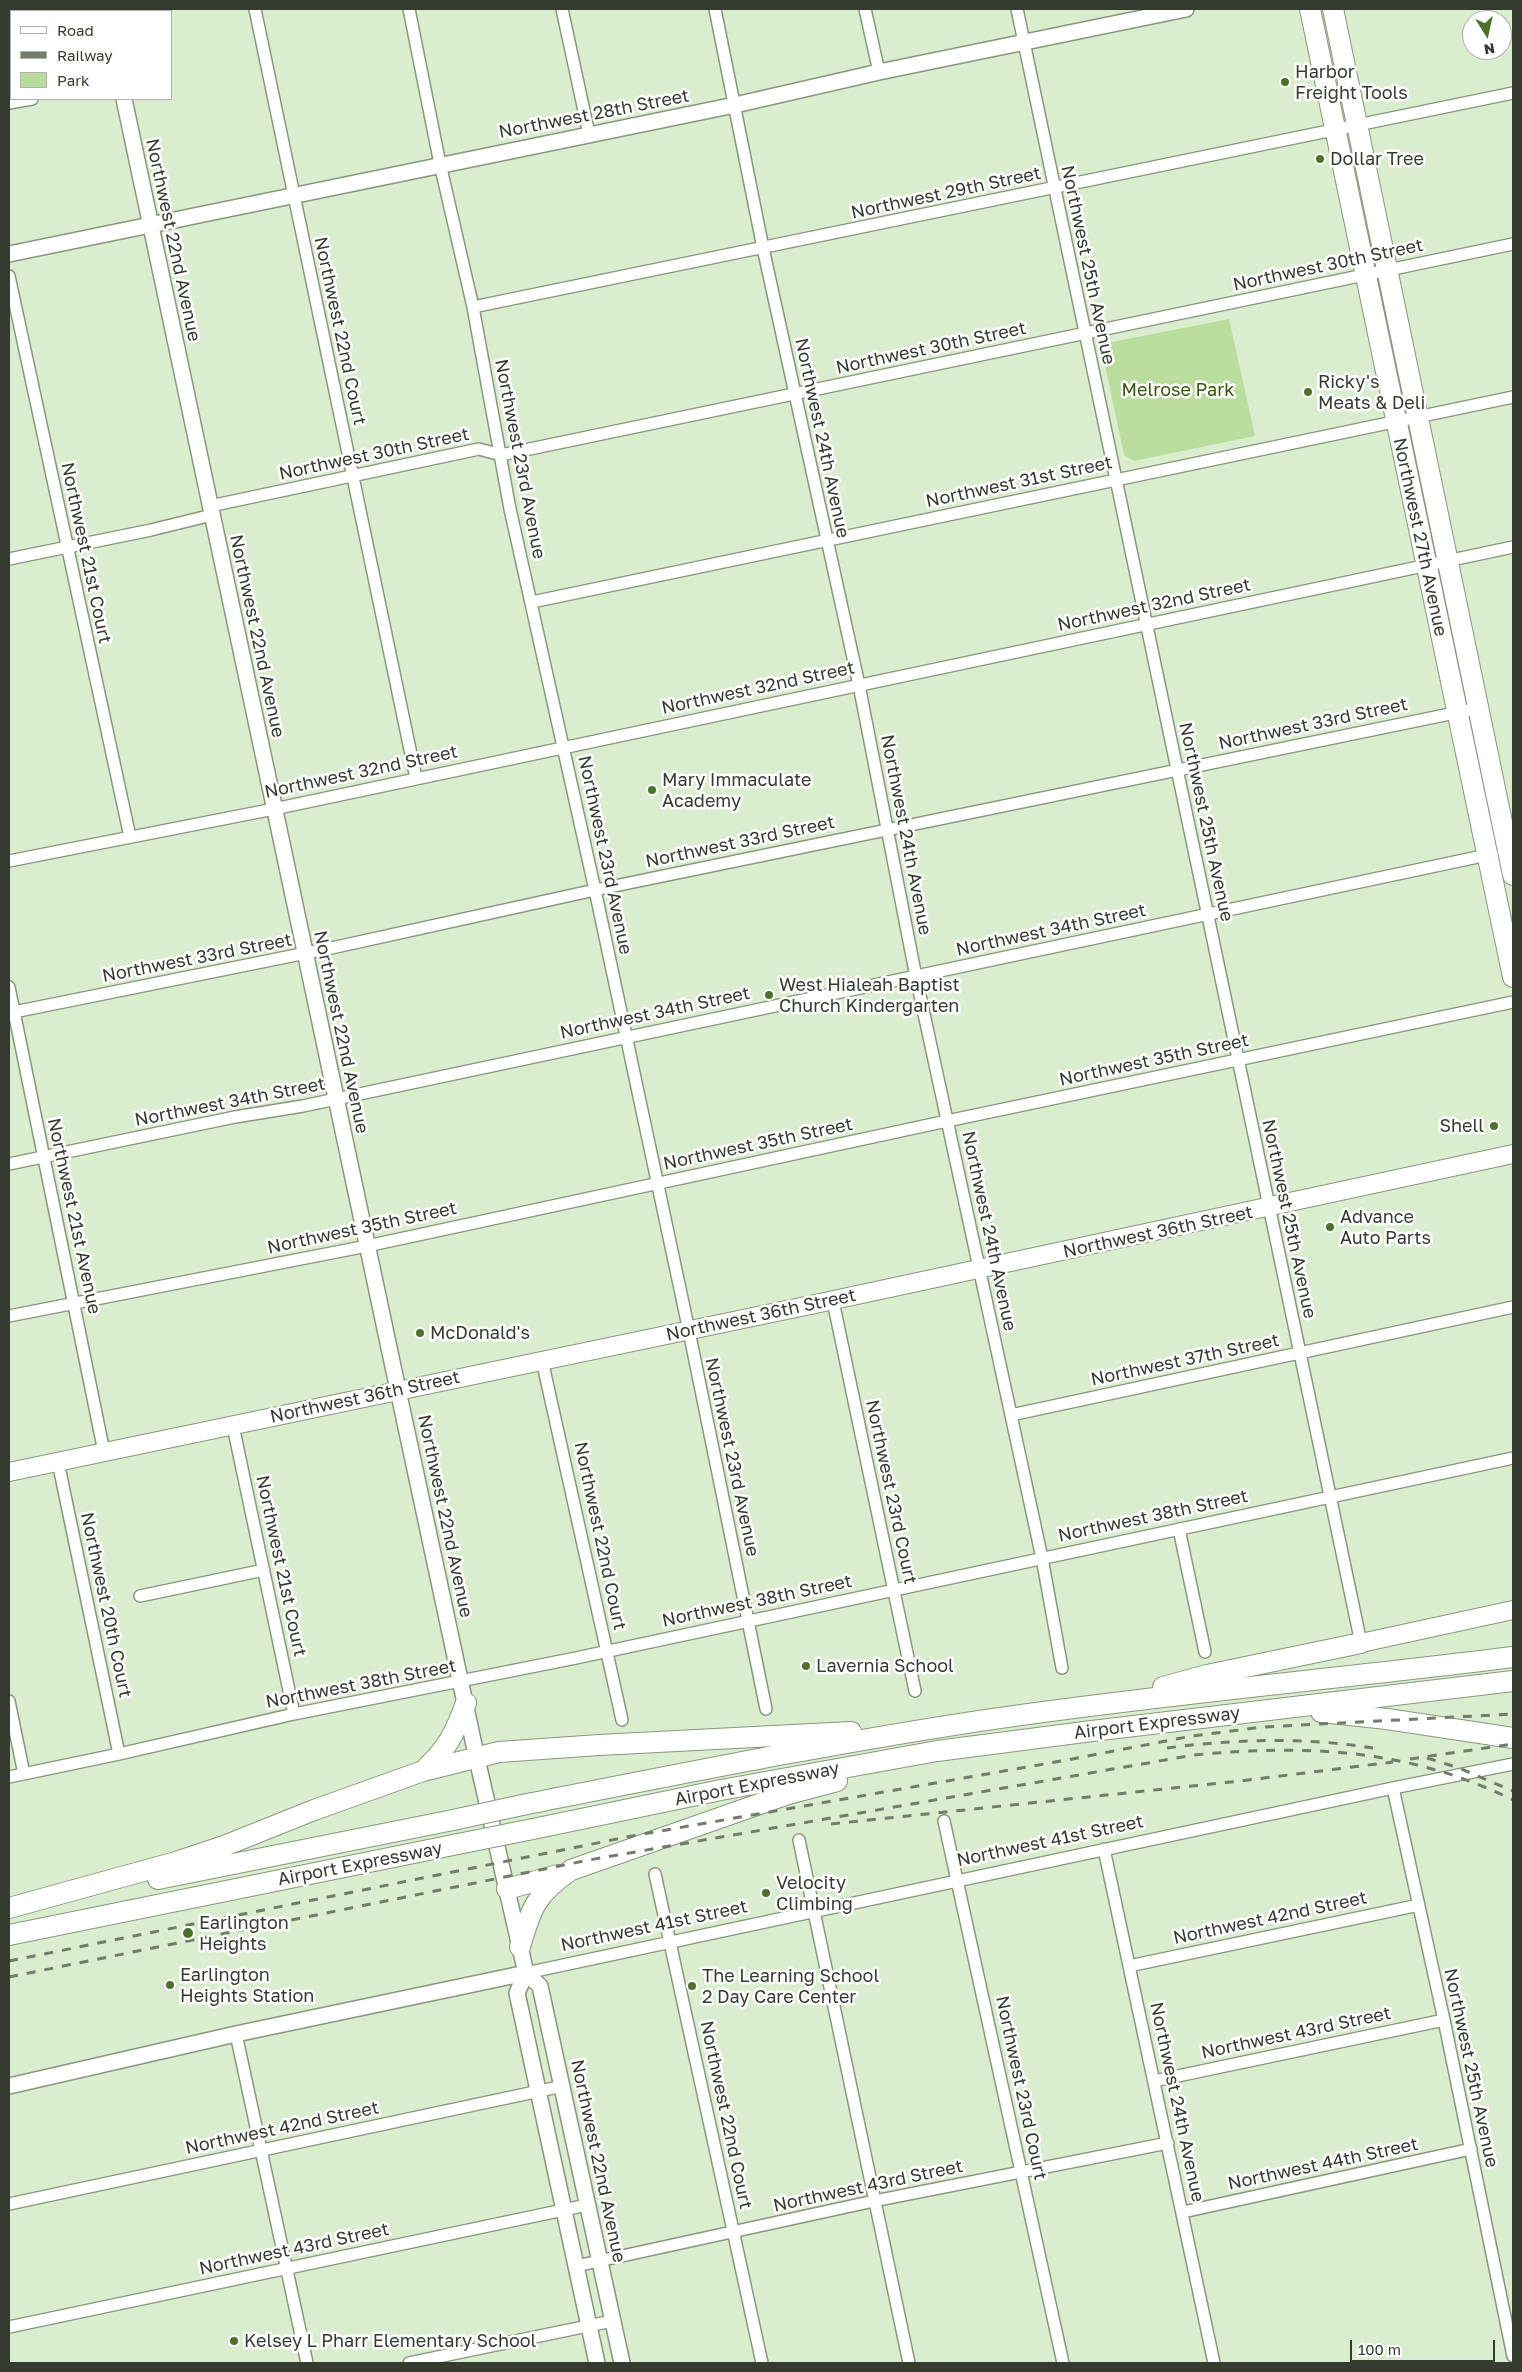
<!DOCTYPE html>
<style>
body{margin:0}
#map{position:relative;width:1522px;height:2372px;overflow:hidden;background:#dbedcf;font-family:"Golos Text",sans-serif}
canvas{display:block}
.frame{position:absolute;inset:0;border:10px solid #343b2f;pointer-events:none}
.legend{position:absolute;left:10px;top:10px;width:162px;height:90px;box-sizing:border-box;background:#fff;border:1px solid #aeb1ac;margin:0;padding:6px 9px;list-style:none;font-size:15px;color:#343b2f}
.legend li{display:flex;align-items:center;gap:10px;height:25px}
.legend b{width:25px;border:1px solid #aeb1ac}
.north{position:absolute;left:1462px;top:10px;width:50px;height:50px;box-sizing:border-box;background:#fff;border:1px solid #aeb1ac;border-radius:50%;rotate:170deg;font-size:14px;font-weight:700;line-height:20px;text-align:center;color:#343b2f}
.north::after{content:'';display:block;margin:auto;width:18px;height:22px;background:#4c712a;clip-path:polygon(50% 0,100% 100%,50% 72%,0 100%)}
.scale{position:absolute;left:1350px;top:2340px;width:145px;height:22px;box-sizing:border-box;border:2px solid #343b2f;border-top:0;padding-left:6px;font-size:15px;line-height:18px;white-space:nowrap;color:#343b2f;-webkit-text-stroke:4px #fff;paint-order:stroke}
</style>
<div id="map">
<canvas width="1522" height="2372"></canvas>
<div class="frame"></div>
<ul class="legend">
<li><b style="height:6px;background:#fff"></b>Road</li>
<li><b style="height:6px;background:#717c6a"></b>Railway</li>
<li><b style="height:14px;background:#b9dd9d"></b>Park</li>
</ul>
<div class="north">N</div>
<div class="scale">100 m</div>
</div>
<script>
const context = document.querySelector('canvas').getContext('2d');
context.lineJoin = 'round';
function fillPath(path, color) { context.fillStyle = color; context.fill(path, 'evenodd'); }
function strokePath(path, color, width, dash) { context.strokeStyle = color; context.lineWidth = width; context.lineCap = dash ? 'butt' : 'round'; context.setLineDash(dash || []); context.stroke(path); }
function drawText(font, color, halo, rows, align = 'center') {
  context.font = font + ' "Golos Text",sans-serif'; context.lineWidth = 5; context.setLineDash([]); context.textBaseline = 'middle'; context.strokeStyle = halo; context.fillStyle = color; for (const [text, x, y, turn = 0] of rows) {
    context.save(); context.translate(x, y); context.rotate((+turn || 0) * Math.PI / 180); context.textAlign = isNaN(turn) ? turn : align; if (halo) context.strokeText(text, 0, 0); context.fillText(text, 0, 0); context.restore();
  }
}
const green = new Path2D(`
 M1229,319L1255,436L1134,461L1124,455L1103,356L1105,348L1112,342Z`);
const street = new Path2D(`
 M255,9L416,778
 M409,9L440,164L473,307L510,509L595,890L689,1331L766,1709
 M562,9L589,134
 M715,9L763,248L859,685L916,977L1042,1558L1062,1668
 M865,9L879,72
 M1017,9L1361,1643
 M9,103L32,99
 M9,276L130,837
 M473,307L1513,93
 M210,506L479,449L501,455L1513,244
 M9,559L151,530L212,515
 M532,602L1513,397
 M9,861L274,809L1513,547
 M9,987L104,1452
 M9,1013L336,947L595,890L1479,708
 M9,1164L235,1117L303,1106L1492,854
 M833,1301L915,1691
 M9,1316L367,1246L947,1121L1513,1002
 M542,1360L622,1720
 M1011,1415L1513,1307
 M233,1426L294,1714
 M58,1462L119,1754
 M1179,1529L1205,1652
 M140,1596L264,1570
 M9,1701L24,1774
 M9,1777L119,1754L294,1714L576,1658L1513,1458
 M1393,1788L1444,2020L1513,2356
 M944,1821L1063,2363
 M799,1840L909,2363
 M1104,1849L1214,2363
 M655,1874L762,2363
 M1129,1966L1419,1905
 M526,1973L1393,1788L1513,1764
 M236,2034L307,2363
 M1154,2081L1444,2020
 M9,2204L563,2086
 M1183,2212L1471,2149
 M576,2266L874,2201L1168,2143
 M9,2327L587,2205
 M409,2363L612,2321`);
const secondary = new Path2D(`
 M105,9V11
 M124,99L398,1390L477,1759L520,1947L526,1973L517,1993L597,2363
 M9,254L735,105L879,72L1186,9
 M526,1973L540,1986L622,2363
 M9,2086L236,2034L526,1973`);
const primary = new Path2D(`
 M9,1472L820,1303L1513,1154
 M1361,1643L1513,1610`);
const highway = new Path2D(`
 M1310,9L1513,977
 M1333,9L1513,875
 M1163,1687L1207,1675L1361,1643
 M1321,1712L1387,1719L1513,1738
 M424,1770C448,1748 455,1733 466,1703
 M527,1804C680,1774 832,1743 986,1720C1161,1694 1338,1679 1513,1657
 M533,1829L721,1790L937,1751L1092,1731L1513,1681
 M158,1879L453,1820
 M507,1889L558,1875
 M9,1908L176,1862L224,1846L314,1810L423,1771L499,1752L599,1745L851,1732
 M9,1935L458,1844
 M520,1947C531,1908 536,1894 571,1870L788,1794L837,1781`);
const rail = new Path2D(`
 M1167,1748C1235,1739 1305,1737 1373,1748
 M1427,1758L1459,1768L1513,1791
 M1410,1759L1513,1744
 M831,1824L1240,1781L1393,1762
 M9,1961L632,1836L1067,1760L1192,1736L1263,1727L1513,1714
 M9,1977L589,1860L1194,1755C1307,1744 1410,1749 1513,1800`);
const highwayBridge = new Path2D(`
 M453,1820L527,1804
 M458,1844L533,1829`);
const markers = [
 [1285,82,5,"#4c712a"],
 [1320,159,5,"#4c712a"],
 [1308,392,5,"#4c712a"],
 [652,790,5,"#4c712a"],
 [769,995,5,"#4c712a"],
 [1494,1126,5,"#4c712a"],
 [1330,1227,5,"#4c712a"],
 [420,1333,5,"#4c712a"],
 [806,1666,5,"#4c712a"],
 [766,1893,5,"#4c712a"],
 [188,1933,6,"#4c712a"],
 [170,1985,5,"#4c712a"],
 [692,1986,5,"#4c712a"],
 [234,2341,5,"#4c712a"]
];
const poiNames = [
 ["Harbor",1295,72],
 ["Freight Tools",1295,93],
 ["Dollar Tree",1330,159],
 ["Ricky's",1318,382],
 ["Meats & Deli",1318,403],
 ["Mary Immaculate",662,780],
 ["Academy",662,801],
 ["West Hialeah Baptist",779,985],
 ["Church Kindergarten",779,1006],
 ["Shell",1484,1126,"right"],
 ["Advance",1340,1217],
 ["Auto Parts",1340,1238],
 ["McDonald's",430,1333],
 ["Lavernia School",816,1666],
 ["Velocity",776,1883],
 ["Climbing",776,1904],
 ["Earlington",199,1923],
 ["Heights",199,1944],
 ["Earlington",180,1975],
 ["Heights Station",180,1996],
 ["The Learning School",702,1976],
 ["2 Day Care Center",702,1997],
 ["Kelsey L Pharr Elementary School",244,2341]
];
const streetNames = [
 ["Northwest 28th Street",594,114,-11],
 ["Northwest 29th Street",946,193,-12],
 ["Northwest 22nd Avenue",173,240,78],
 ["Northwest 25th Avenue",1088,265,78],
 ["Northwest 30th Street",1328,265,-12],
 ["Northwest 22nd Court",340,331,78],
 ["Northwest 30th Street",931,348,-12],
 ["Northwest 24th Avenue",822,438,78],
 ["Northwest 30th Street",374,454,-12],
 ["Northwest 23rd Avenue",520,459,79],
 ["Northwest 31st Street",1019,482,-12],
 ["Northwest 27th Avenue",1420,537,78],
 ["Northwest 21st Court",86,553,78],
 ["Northwest 32nd Street",1154,605,-12],
 ["Northwest 22nd Avenue",257,636,78],
 ["Northwest 32nd Street",758,688,-12],
 ["Northwest 33rd Street",1313,724,-12],
 ["Northwest 32nd Street",361,772,-12],
 ["Northwest 25th Avenue",1206,822,78],
 ["Northwest 24th Avenue",906,835,79],
 ["Northwest 33rd Street",740,842,-12],
 ["Northwest 23rd Avenue",605,855,78],
 ["Northwest 34th Street",1051,930,-12],
 ["Northwest 33rd Street",197,958,-11],
 ["Northwest 34th Street",655,1013,-12],
 ["Northwest 22nd Avenue",341,1032,78],
 ["Northwest 35th Street",1154,1060,-12],
 ["Northwest 34th Street",230,1102,-11],
 ["Northwest 35th Street",758,1144,-12],
 ["Northwest 21st Avenue",74,1216,78],
 ["Northwest 25th Avenue",1289,1219,78],
 ["Northwest 35th Street",362,1228,-12],
 ["Northwest 24th Avenue",989,1231,78],
 ["Northwest 36th Street",1158,1232,-12],
 ["Northwest 36th Street",761,1315,-12],
 ["Northwest 37th Street",1185,1360,-12],
 ["Northwest 36th Street",365,1397,-12],
 ["Northwest 23rd Avenue",732,1457,78],
 ["Northwest 23rd Court",891,1492,78],
 ["Northwest 22nd Avenue",445,1516,78],
 ["Northwest 38th Street",1153,1516,-12],
 ["Northwest 22nd Court",600,1536,78],
 ["Northwest 21st Court",281,1566,78],
 ["Northwest 38th Street",757,1601,-12],
 ["Northwest 20th Court",106,1605,78],
 ["Northwest 38th Street",361,1684,-11],
 ["Airport Expressway",1157,1723,-7],
 ["Airport Expressway",757,1784,-11],
 ["Northwest 41st Street",1050,1841,-12],
 ["Airport Expressway",360,1864,-11],
 ["Northwest 42nd Street",1270,1918,-12],
 ["Northwest 41st Street",654,1926,-12],
 ["Northwest 43rd Street",1296,2033,-12],
 ["Northwest 25th Avenue",1471,2068,78],
 ["Northwest 23rd Court",1021,2088,78],
 ["Northwest 24th Avenue",1177,2102,78],
 ["Northwest 22nd Court",726,2115,78],
 ["Northwest 42nd Street",282,2128,-12],
 ["Northwest 22nd Avenue",598,2161,78],
 ["Northwest 44th Street",1323,2164,-12],
 ["Northwest 43rd Street",868,2186,-12],
 ["Northwest 43rd Street",294,2249,-12]
];
const parkNames = [
 ["Melrose Park",1178,390]
];
fillPath(green, '#b9dd9d');
strokePath(street, '#88977c', 14);
strokePath(secondary, '#88977c', 18);
strokePath(primary, '#88977c', 20);
strokePath(highway, '#88977c', 22);
strokePath(street, '#fff', 11);
strokePath(secondary, '#fff', 15);
strokePath(primary, '#fff', 18);
strokePath(highway, '#fff', 20);
strokePath(rail, '#717c6a', 3, [9, 9]);
strokePath(highwayBridge, '#88977c', 22, []);
strokePath(highwayBridge, '#fff', 20);
for (const [x, y, r, color] of markers) { const dot = new Path2D(); dot.arc(x, y, r, 0, 2 * Math.PI); context.fillStyle = color; context.fill(dot); strokePath(dot, '#fff', 2); }
drawText('18px', '#343b2f', '#fff', poiNames, 'left');
drawText('18px', '#343b2f', '#fff', streetNames);
drawText('18px', '#325606', '#fff', parkNames);
</script>
